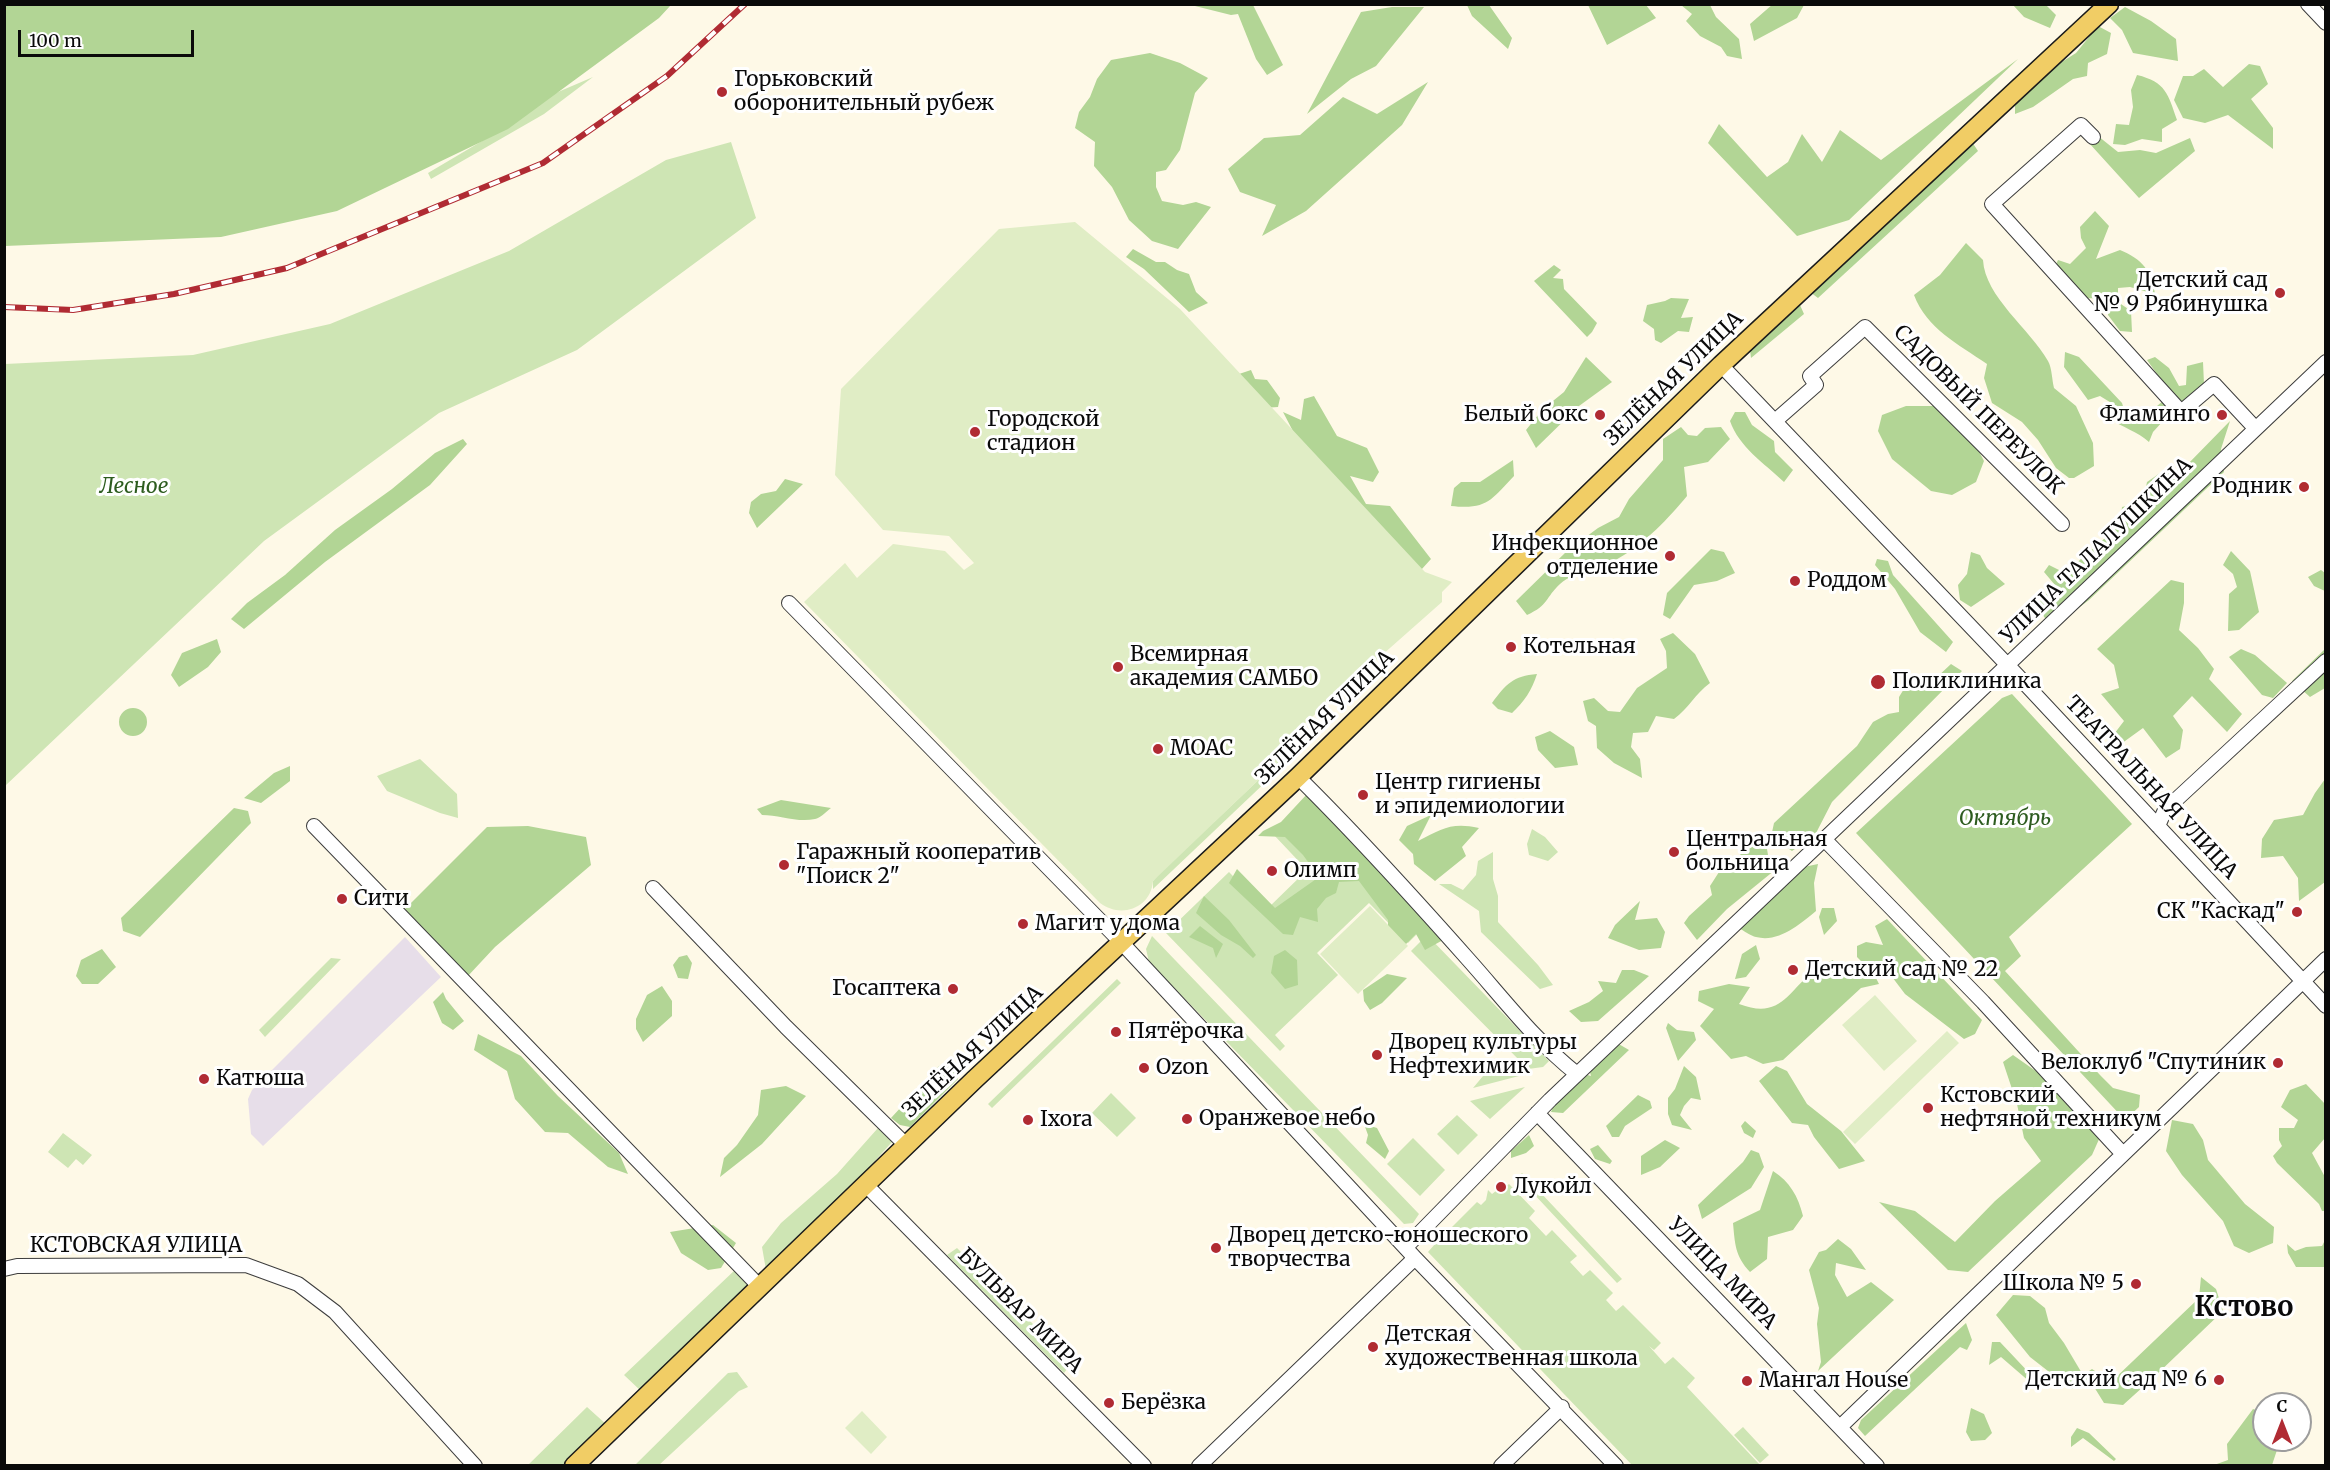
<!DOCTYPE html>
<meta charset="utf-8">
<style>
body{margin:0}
#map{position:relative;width:2330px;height:1470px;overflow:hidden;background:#fef9e7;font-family:Merriweather,serif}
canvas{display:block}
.frame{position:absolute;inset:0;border:6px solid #0a0a0a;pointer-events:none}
.north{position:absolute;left:2252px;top:1392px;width:60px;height:60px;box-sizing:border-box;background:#fff;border:2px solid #9d9d9d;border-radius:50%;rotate:0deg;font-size:16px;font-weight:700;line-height:24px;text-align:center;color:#0a0a0a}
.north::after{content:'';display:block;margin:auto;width:21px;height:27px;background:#b02b33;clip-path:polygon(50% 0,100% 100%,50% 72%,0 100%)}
.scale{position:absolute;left:18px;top:30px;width:176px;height:27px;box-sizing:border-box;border:3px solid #0a0a0a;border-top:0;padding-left:8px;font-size:18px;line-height:21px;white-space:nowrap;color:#0a0a0a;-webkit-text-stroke:4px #fff;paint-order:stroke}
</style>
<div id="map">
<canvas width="2330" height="1470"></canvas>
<div class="frame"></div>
<div class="north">С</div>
<div class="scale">100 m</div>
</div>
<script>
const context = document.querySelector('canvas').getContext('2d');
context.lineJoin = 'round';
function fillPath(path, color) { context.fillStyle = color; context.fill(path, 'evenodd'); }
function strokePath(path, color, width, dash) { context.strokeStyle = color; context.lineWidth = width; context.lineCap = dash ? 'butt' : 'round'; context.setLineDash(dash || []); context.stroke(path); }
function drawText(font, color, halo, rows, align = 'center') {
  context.font = font + ' Merriweather,serif'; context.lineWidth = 6; context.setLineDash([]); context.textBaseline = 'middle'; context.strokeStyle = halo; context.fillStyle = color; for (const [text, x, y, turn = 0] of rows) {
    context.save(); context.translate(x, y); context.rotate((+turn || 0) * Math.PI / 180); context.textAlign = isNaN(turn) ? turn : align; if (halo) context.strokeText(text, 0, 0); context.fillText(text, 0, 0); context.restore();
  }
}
const industrial = new Path2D(`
 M405,937L441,977L263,1146L251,1134L248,1099L252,1090Z`);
const green = new Path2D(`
 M593,77L544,114L431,179L428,173L504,128L551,95Z
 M731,142L756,218L577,350L439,413L264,541L5,786V364L193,355L330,324L509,251L666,160Z
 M1290,750L1291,758L1153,889V881L1206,818L1214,822Z
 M420,759L457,794L458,818L440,813L387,791L377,776Z
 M1310,797L1429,922L1408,943L1369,903L1317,953L1338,975L1275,1035L1285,1046L1280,1051L1166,933L1229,872L1266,910L1307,870L1273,834Z
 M1532,829L1545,837L1558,852L1548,861L1529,855L1527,844Z
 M1493,852V879L1498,896V922L1538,965L1553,985L1540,989L1481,932L1479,911L1439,884H1451L1463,890L1476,875L1478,861Z
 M1427,935L1549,1061L1543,1067L1528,1069L1411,951Z
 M1152,936L1419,1214L1413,1223L1404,1224L1149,962L1146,949Z
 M331,958L341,959L265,1037L259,1030Z
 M1117,979L1121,983L992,1108L988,1104Z
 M1498,1058L1519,1076L1473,1088Z
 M1525,1087L1490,1119L1470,1101Z
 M1111,1093L1136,1118L1117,1137L1092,1113Z
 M1457,1115L1478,1135L1458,1155L1437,1134Z
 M878,1128L892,1142L845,1194L766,1270L762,1247L781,1223L837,1174Z
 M63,1133L92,1155L83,1165L76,1159L68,1168L48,1152Z
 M1413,1138L1445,1170L1420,1196L1387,1164Z
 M1522,1173L1622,1279L1617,1283L1518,1177Z
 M1509,1184L1535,1211L1529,1218L1546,1236L1552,1230L1577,1256L1570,1262L1583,1276L1590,1270L1613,1293L1606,1300L1616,1311L1623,1305L1661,1343L1654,1350L1649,1346L1665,1364L1673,1357L1695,1378L1687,1387L1760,1465H1632L1428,1252L1443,1235L1445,1237L1450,1233L1448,1231L1477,1202L1481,1205L1486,1200L1488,1190L1492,1194L1501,1187L1503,1189Z
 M957,1248L1072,1363L1064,1373L947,1255Z
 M736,1269L749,1284L746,1292L642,1392L624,1375Z
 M737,1372L748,1387L739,1391L659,1465H635L728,1373Z
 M587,1407L607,1425L565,1465L527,1466Z
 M1743,1427L1769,1455L1760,1463L1734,1435Z`);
const forest = new Path2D(`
 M5,4H671V5L659,18L508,129L337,211L221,237L5,246Z
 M1773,4L1804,5L1797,18L1754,41L1750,24Z
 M1191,5H1253L1283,65L1267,75L1256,59L1238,14L1231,15Z
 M1467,5H1489L1512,38L1508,49L1472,16Z
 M1588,5H1646L1656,18L1607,45Z
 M1681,5H1710L1716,17L1739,39L1742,59L1727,56L1721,47L1700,36L1686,21L1692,14Z
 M2013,5H2046L2056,15L2050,28L2024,17Z
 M1392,7H1424L1376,66L1351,79L1307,114L1361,12Z
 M2125,7L2151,21L2176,39L2178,61L2133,53L2122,30L2110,18Z
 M2098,26L2111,33L2107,54L2088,63L2087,76L2073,79L2033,107L2015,114V103L2057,65L2076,53Z
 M1150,53L1180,63L1208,78L1195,93L1180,150L1166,170L1156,172V187L1162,201L1183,205L1196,202L1211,207L1178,249L1152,241L1129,220L1112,187L1094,166L1095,142L1075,128L1079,112L1090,97L1097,79L1111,60Z
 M2018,59L1849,220L1797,236L1708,143L1719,124L1767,177L1788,162L1802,134L1822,162L1840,130L1881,160Z
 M2249,64L2260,66L2268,84L2251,99L2273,128V149L2228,115L2205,123L2183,118L2174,100L2183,76H2193L2204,69L2223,87Z
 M2137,75C2166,82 2168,94 2177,120L2162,129V142L2142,139L2125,145L2113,144L2116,124L2129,125L2133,107L2131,90Z
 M1428,82L1402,125L1306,211L1262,236L1276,205L1240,192L1228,169L1264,138L1300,135L1343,97L1377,114Z
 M2098,136L2118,152L2140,150L2156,153L2190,138L2195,151L2139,198L2089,143Z
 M1972,142L1978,151L1818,298L1810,292Z
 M2095,211L2109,226L2096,259L2120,250C2142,259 2152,271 2155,294L2130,287L2118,288V302L2131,311L2132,332L2120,331L2108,315L2109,297C2079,300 2071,300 2051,276L2058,260L2070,264L2086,248L2081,238L2080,227Z
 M1966,243L1983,260C1985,297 2030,329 2048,361C2052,368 2052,380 2054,388L2076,406L2093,443L2094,466L2074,478H2069L2056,468L2038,440L2022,422L1992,403L1984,378L1987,364C1958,344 1927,329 1914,295L1940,275Z
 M1133,249L1156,262H1165L1177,270L1189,274L1196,292L1208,303L1189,312L1144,269L1126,257Z
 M1554,265L1561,270L1553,278L1563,279L1564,289L1597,323L1592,332L1587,337L1534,281Z
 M1671,298L1689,299L1681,318L1693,317L1689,332L1678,331L1661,343L1655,340L1654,329L1643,321L1647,305L1665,301Z
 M1800,305L1804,314L1751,358L1750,350Z
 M2065,352L2079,357L2122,403L2128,422L2139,421L2163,401L2174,409L2153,432L2149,442C2137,431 2123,428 2109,418L2113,404L2100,396L2088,400L2064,367Z
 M1586,357L1612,382L1579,406L1536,448L1526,430L1543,409L1564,392Z
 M2155,357L2169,368L2179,386L2186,385L2187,366L2203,362L2204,384L2180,406L2147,360Z
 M1251,370L1255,379L1267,380L1280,398L1278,407L1263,408L1239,374Z
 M1314,396L1337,436L1367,448L1379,472L1373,482L1350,476L1366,504L1390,506L1431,559L1421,570L1308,460L1283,412L1301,420L1304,399Z
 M1906,406H1944L1968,430L1984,461L1976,482L1952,495L1931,491L1892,459L1878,431L1882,415Z
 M1735,412H1745L1752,425L1774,441L1775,452L1793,470L1784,482C1764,463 1739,447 1730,421Z
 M2230,421L2221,449L2224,472L2089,600L2055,626L2044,617L2040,601L2055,585L2044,572L2049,565L2065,573L2120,525L2122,507L2143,502L2147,482L2160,473L2183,469Z
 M1681,427L1688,435L1697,436L1705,428L1721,427L1730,439L1708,462L1684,467L1687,496C1670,517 1644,544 1619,558C1602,569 1576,570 1560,584C1545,598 1549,605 1527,615L1516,601L1567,551L1598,528L1619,517L1629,499L1663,460V439Z
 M463,439L467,444L430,485L325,562L244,629L231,619L247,603L285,575L335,530L392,489L435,453Z
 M1513,460L1514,476C1491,500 1487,510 1451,506L1454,488L1461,482H1480Z
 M785,479L803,484L757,528L749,513L751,502L761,494L776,491Z
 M1711,549L1724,552L1735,573L1717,581L1694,585L1670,619L1663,615L1667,593Z
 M2231,551L2250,571L2259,612L2239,630L2228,631L2229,594L2237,587L2233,574L2223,565Z
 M1971,552L1980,555L1987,568L2005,584L1971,607L1960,600L1958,585L1967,574Z
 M1877,559L1888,561L1893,575L1953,642L1946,652L1920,632L1895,589L1875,565Z
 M2321,570L2325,573V591L2314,586L2308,577Z
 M2171,580L2184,583V603L2179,630L2198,648L2214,669L2209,679L2242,714L2227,732L2192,696L2173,716L2183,730L2180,749L2166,758L2143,728L2114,749L2108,742L2124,721L2101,694L2119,688L2114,665L2097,649Z
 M1673,633L1695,654L1710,683C1695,694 1689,708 1674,719L1656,716L1648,732L1633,733L1631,747L1640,759L1642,778L1614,763L1597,748L1596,726L1588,721L1583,701L1594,698L1608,711L1620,712L1637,688L1667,668L1666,651L1660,639Z
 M217,639L221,652L208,667L179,687L171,675L182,653Z
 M2241,649L2255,655L2287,683L2273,698L2262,695L2229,657Z
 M2325,649V688L2310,697L2292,681Z
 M1951,664L1962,671L1832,802L1815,835L1792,851L1771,837L1774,823L1857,746L1873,722L1888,714L1899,712V697L1907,684L1936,678Z
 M1537,674C1532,690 1524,702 1512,713L1498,709L1492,703C1506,684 1513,676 1537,674Z
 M2012,694L2132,824L2009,937L2021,956L2005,971L2100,1075L2113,1088L2140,1095L2139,1107L2125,1120L1856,833L2002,698Z
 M119 722a14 14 0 1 1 28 0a14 14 0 1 1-28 0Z
 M1550,731L1574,747L1578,765L1555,768L1538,750L1535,737Z
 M290,766V781L261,803L244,798L274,773Z
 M2325,779V882L2299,901L2298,878L2283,856L2261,858L2262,839L2274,820L2303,815L2315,793Z
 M1308,793L1443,940L1425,950L1416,934L1406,944L1388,939V920L1359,881L1339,882L1336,893L1326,898L1317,909L1318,922L1300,917L1293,935L1283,934L1229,883L1237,869L1275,908L1319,877L1303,855L1285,837L1258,836L1263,831L1281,822Z
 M781,800L831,808C826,812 820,818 815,819C798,823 779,815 762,815L757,809Z
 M234,808L248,811L251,823L140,937L123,931L121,918Z
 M1431,815L1418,841C1442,829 1451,822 1479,828L1462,847L1466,856L1435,881L1414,864L1413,854L1399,840L1407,826Z
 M528,826L586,837L591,865L495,947L467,977L404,910L487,827Z
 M1766,843L1768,855L1775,870L1727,909L1697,940L1684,923L1689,916L1712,895L1710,886L1719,872L1752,845Z
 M1818,864L1814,883L1816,911C1800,924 1779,943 1756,937C1751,936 1744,931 1739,928L1799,868Z
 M1204,896L1229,920L1256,955L1253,958L1240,946L1221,935L1196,913Z
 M1640,901L1635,920L1657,918L1665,932L1661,948L1639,950L1608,938L1615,925Z
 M1822,908H1834L1837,921L1824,935L1819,917Z
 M1887,919L1982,1020L1975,1034L1964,1039L1905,994L1883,965L1866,966L1857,957V946L1866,942L1883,945L1875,926Z
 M1200,926L1223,944L1216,958L1213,948L1189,937Z
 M1756,945L1760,959L1746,977L1735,979L1742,954Z
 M102,949L116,967L98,984H82L76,976L81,960Z
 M1285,950L1297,960L1298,985L1285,989L1271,973L1274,956Z
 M687,955L692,963L688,979L678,978L673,965L679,957Z
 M1833,960L1836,971L1876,978L1879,984L1861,988L1783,1060L1763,1064L1746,1056L1731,1059L1700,1026L1714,1009L1698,1001L1699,991L1729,984L1750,987L1739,1004C1779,1019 1786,995 1813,971C1818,966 1826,963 1833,960Z
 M1622,970H1634L1649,976L1598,1021L1581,1022L1569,1011L1589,1002L1603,991L1598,981L1616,983Z
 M1387,974L1407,978L1382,1003L1370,1010L1364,1001L1363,990Z
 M662,986L672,1001V1016L643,1042L636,1029V1019L647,995Z
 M443,992L446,999L464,1021L453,1030L442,1023L433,1002Z
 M1668,1023L1677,1030L1694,1032L1696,1040L1678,1061L1666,1028Z
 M478,1034L521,1056L558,1096L619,1153L628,1174L608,1167L568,1133L545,1132L515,1099L507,1071L474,1050Z
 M1617,1043L1629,1050L1563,1113L1551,1112L1557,1098L1581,1073L1591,1076L1588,1064Z
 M2013,1055L2050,1081L2100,1137L2092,1155L1968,1272L1948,1270L1879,1202L1915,1211L1955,1242L1995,1201L2041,1161L2024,1138L2017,1104L2003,1062Z
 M951,1063L958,1079L910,1127L900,1125L891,1118L939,1066Z
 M1684,1066L1696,1077L1701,1100L1691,1098L1684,1106L1680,1115L1692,1130L1672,1125L1668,1114V1098L1675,1089Z
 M1776,1066L1787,1071L1807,1104L1841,1131L1865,1161L1839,1169L1814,1137L1808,1125L1792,1123L1759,1081Z
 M2306,1084L2325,1104V1138L2312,1153L2325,1177V1211H2322L2319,1204L2277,1163L2273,1156L2282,1146L2279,1140V1128H2294L2298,1120L2281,1107L2290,1090Z
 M786,1086L806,1096L762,1144L720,1177L724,1158L737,1145L758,1115L761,1090Z
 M1638,1095L1650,1101L1652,1108L1625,1126L1619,1137H1612L1606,1126Z
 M2172,1120L2193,1124L2203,1140L2208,1160L2245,1204L2274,1227L2273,1243L2249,1253L2234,1246L2223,1221L2182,1175L2166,1151Z
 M1745,1121L1756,1131L1753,1138L1744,1133L1741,1126Z
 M1364,1124L1377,1128L1389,1151L1385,1159L1366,1143L1368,1135Z
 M1529,1135L1534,1146L1526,1153L1511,1158V1151Z
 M1665,1140L1680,1148L1660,1167L1641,1175V1156Z
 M1598,1145L1612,1161L1610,1164L1595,1159L1590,1149Z
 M1751,1150L1759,1153L1764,1167L1751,1188L1702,1219L1698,1205L1743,1162Z
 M1773,1171C1790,1182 1798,1196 1803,1216L1793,1230L1768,1237L1767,1259L1750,1272C1735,1256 1735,1244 1733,1223L1760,1210Z
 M713,1225L736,1243L721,1268L708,1270L681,1253L670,1232Z
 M1838,1239L1851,1249L1866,1270L1836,1263L1835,1275L1847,1297L1871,1282L1894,1300L1818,1371L1821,1362L1817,1324L1819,1308L1809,1270L1819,1252L1826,1250Z
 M2325,1240V1267H2296L2288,1253L2287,1244L2295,1251L2306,1247L2322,1246Z
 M2201,1277L2216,1289L2223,1311L2154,1377L2123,1405L2104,1403L2091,1382L2071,1389L2030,1357L1996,1315L2013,1295L2030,1296L2045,1308L2049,1323L2064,1343L2083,1375L2092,1369L2111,1382L2199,1298Z
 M1966,1323L1972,1340L1967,1350L1960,1347L1865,1436L1858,1428L1861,1420Z
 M1992,1342H2000L2033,1377L2038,1389L2001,1357L1989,1365Z
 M1971,1408L1984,1414L1992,1433L1985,1440L1971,1441L1966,1432Z
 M2253,1409L2264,1413V1440H2275L2277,1450L2272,1465H2214L2228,1460L2227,1444Z
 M2077,1428L2089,1433L2116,1459L2114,1461L2083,1438L2071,1447V1437Z`);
const pitch = new Path2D(`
 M1075,222L1180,309L1425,572L1452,582L1442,592V602L1295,732L1290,750L1153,881C1151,908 1121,919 1100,903L804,602L845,563L857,578L893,544L945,551L964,570L974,563L949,536L883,530L835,475L841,389L999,229Z
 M1370,906L1408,946L1358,994L1320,954Z
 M1875,995L1917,1041L1884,1071L1842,1025Z
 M1947,1031L1959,1043L1855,1144L1843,1132Z
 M862,1411L887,1437L871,1454L845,1428Z`);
const minor = new Path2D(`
 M2308,4L2326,23
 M2093,137L2081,125L1992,204L2181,412L2214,384L2255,428
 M1721,365L2017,675L2326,1006
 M1775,421L1816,385L1810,376L1865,327L2062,524
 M789,603L1122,943L1415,1258L1616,1466
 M1298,777C1357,835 1412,896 1467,958C1502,997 1535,1041 1577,1074
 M314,826L760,1287
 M2158,826L2165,810L2326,661
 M1824,839L1983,1002L2122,1153
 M653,888L786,1027L907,1146
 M1537,1113L1877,1466
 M866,1185L1144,1466
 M1406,1247L1550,1100L2326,362
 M4,1269L17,1266L246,1265L298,1284L335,1312L475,1466
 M1840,1427L2326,959
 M1199,1466L1415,1258
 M1501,1466L1562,1407`);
const major = new Path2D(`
 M574,1466L974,1080L1298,777L1721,365L2109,4`);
const rail = new Path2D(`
 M4,307L73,310L174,294L287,268L543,163L667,76L745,4`);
const markers = [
 [722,92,6,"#b02b33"],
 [2280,293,6,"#b02b33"],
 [1600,415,6,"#b02b33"],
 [2222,415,6,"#b02b33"],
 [975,432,6,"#b02b33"],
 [2304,487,6,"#b02b33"],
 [1670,556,6,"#b02b33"],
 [1795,581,6,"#b02b33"],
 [1511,647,6,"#b02b33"],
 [1118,667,6,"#b02b33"],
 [1878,682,8,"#b02b33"],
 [1158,749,6,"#b02b33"],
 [1363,795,6,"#b02b33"],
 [1674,852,6,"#b02b33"],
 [784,865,6,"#b02b33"],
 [1272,871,6,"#b02b33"],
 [342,899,6,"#b02b33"],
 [2297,912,6,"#b02b33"],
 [1023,924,6,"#b02b33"],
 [1793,970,6,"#b02b33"],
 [953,989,6,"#b02b33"],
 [1116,1032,6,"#b02b33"],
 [1377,1055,6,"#b02b33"],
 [2278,1063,6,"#b02b33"],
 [1144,1068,6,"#b02b33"],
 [204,1079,6,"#b02b33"],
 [1928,1108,6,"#b02b33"],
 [1187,1119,6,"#b02b33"],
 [1028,1120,6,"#b02b33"],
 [1501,1187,6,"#b02b33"],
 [1216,1248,6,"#b02b33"],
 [2136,1284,6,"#b02b33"],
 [1373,1347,6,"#b02b33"],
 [2219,1380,6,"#b02b33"],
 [1747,1381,6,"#b02b33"],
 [1109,1403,6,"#b02b33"]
];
const poiNames = [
 ["Горьковский",734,80],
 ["оборонительный рубеж",734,104],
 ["Детский сад",2268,281,"right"],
 ["№ 9 Рябинушка",2268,305,"right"],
 ["Белый бокс",1588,415,"right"],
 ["Фламинго",2210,415,"right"],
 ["Городской",987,420],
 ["стадион",987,444],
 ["Родник",2292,487,"right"],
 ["Инфекционное",1658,544,"right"],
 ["отделение",1658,568,"right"],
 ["Роддом",1807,581],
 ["Котельная",1523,647],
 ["Всемирная",1130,655],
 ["академия САМБО",1130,679],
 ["Поликлиника",1892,682],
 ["МОАС",1170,749],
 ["Центр гигиены",1375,783],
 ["и эпидемиологии",1375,807],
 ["Центральная",1686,840],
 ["больница",1686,864],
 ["Гаражный кооператив",796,853],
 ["\"Поиск 2\"",796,877],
 ["Олимп",1284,871],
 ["Сити",354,899],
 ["СК \"Каскад\"",2285,912,"right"],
 ["Магит у дома",1035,924],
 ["Детский сад № 22",1805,970],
 ["Госаптека",941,989,"right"],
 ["Пятёрочка",1128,1032],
 ["Дворец культуры",1389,1043],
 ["Нефтехимик",1389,1067],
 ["Велоклуб \"Спутиник",2266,1063,"right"],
 ["Ozon",1156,1068],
 ["Катюша",216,1079],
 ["Кстовский",1940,1096],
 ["нефтяной техникум",1940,1120],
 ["Оранжевое небо",1199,1119],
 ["Ixora",1040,1120],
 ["Лукойл",1513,1187],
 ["Дворец детско-юношеского",1228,1236],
 ["творчества",1228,1260],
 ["Школа № 5",2124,1284,"right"],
 ["Детская",1385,1335],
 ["художественная школа",1385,1359],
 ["Детский сад № 6",2207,1380,"right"],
 ["Мангал House",1759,1381],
 ["Берёзка",1121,1403]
];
const streetNames = [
 ["ЗЕЛЁНАЯ УЛИЦА",1674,379,-44],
 ["САДОВЫЙ ПЕРЕУЛОК",1978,410,45],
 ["УЛИЦА ТАЛАЛУШКИНА",2097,551,-44],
 ["ЗЕЛЁНАЯ УЛИЦА",1325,718,-44],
 ["ТЕАТРАЛЬНАЯ УЛИЦА",2151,788,47],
 ["ЗЕЛЁНАЯ УЛИЦА",973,1052,-43],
 ["КСТОВСКАЯ УЛИЦА",136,1246],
 ["УЛИЦА МИРА",1722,1274,46],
 ["БУЛЬВАР МИРА",1020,1311,45]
];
const parkNames = [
 ["Лесное",134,487],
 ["Октябрь",2005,819]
];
const districtNames = [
 ["Кстово",2244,1308]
];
fillPath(industrial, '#e7dee9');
fillPath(green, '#cee5b4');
fillPath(forest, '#b2d595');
fillPath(pitch, '#e0edc5');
strokePath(minor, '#3d3d3d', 16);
strokePath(major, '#1b1b1b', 21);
strokePath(minor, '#fff', 14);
strokePath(major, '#f1cd65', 18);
strokePath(rail, '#b02b33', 6);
strokePath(rail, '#fff', 4, [11]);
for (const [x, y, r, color] of markers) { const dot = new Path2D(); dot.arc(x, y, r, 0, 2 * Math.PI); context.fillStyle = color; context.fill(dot); strokePath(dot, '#fff', 2); }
drawText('21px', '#0a0a0a', '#fff', poiNames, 'left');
drawText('21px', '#0a0a0a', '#fff', streetNames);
drawText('italic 21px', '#2d5c1f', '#fff', parkNames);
drawText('bold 27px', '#0a0a0a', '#fff', districtNames);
</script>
